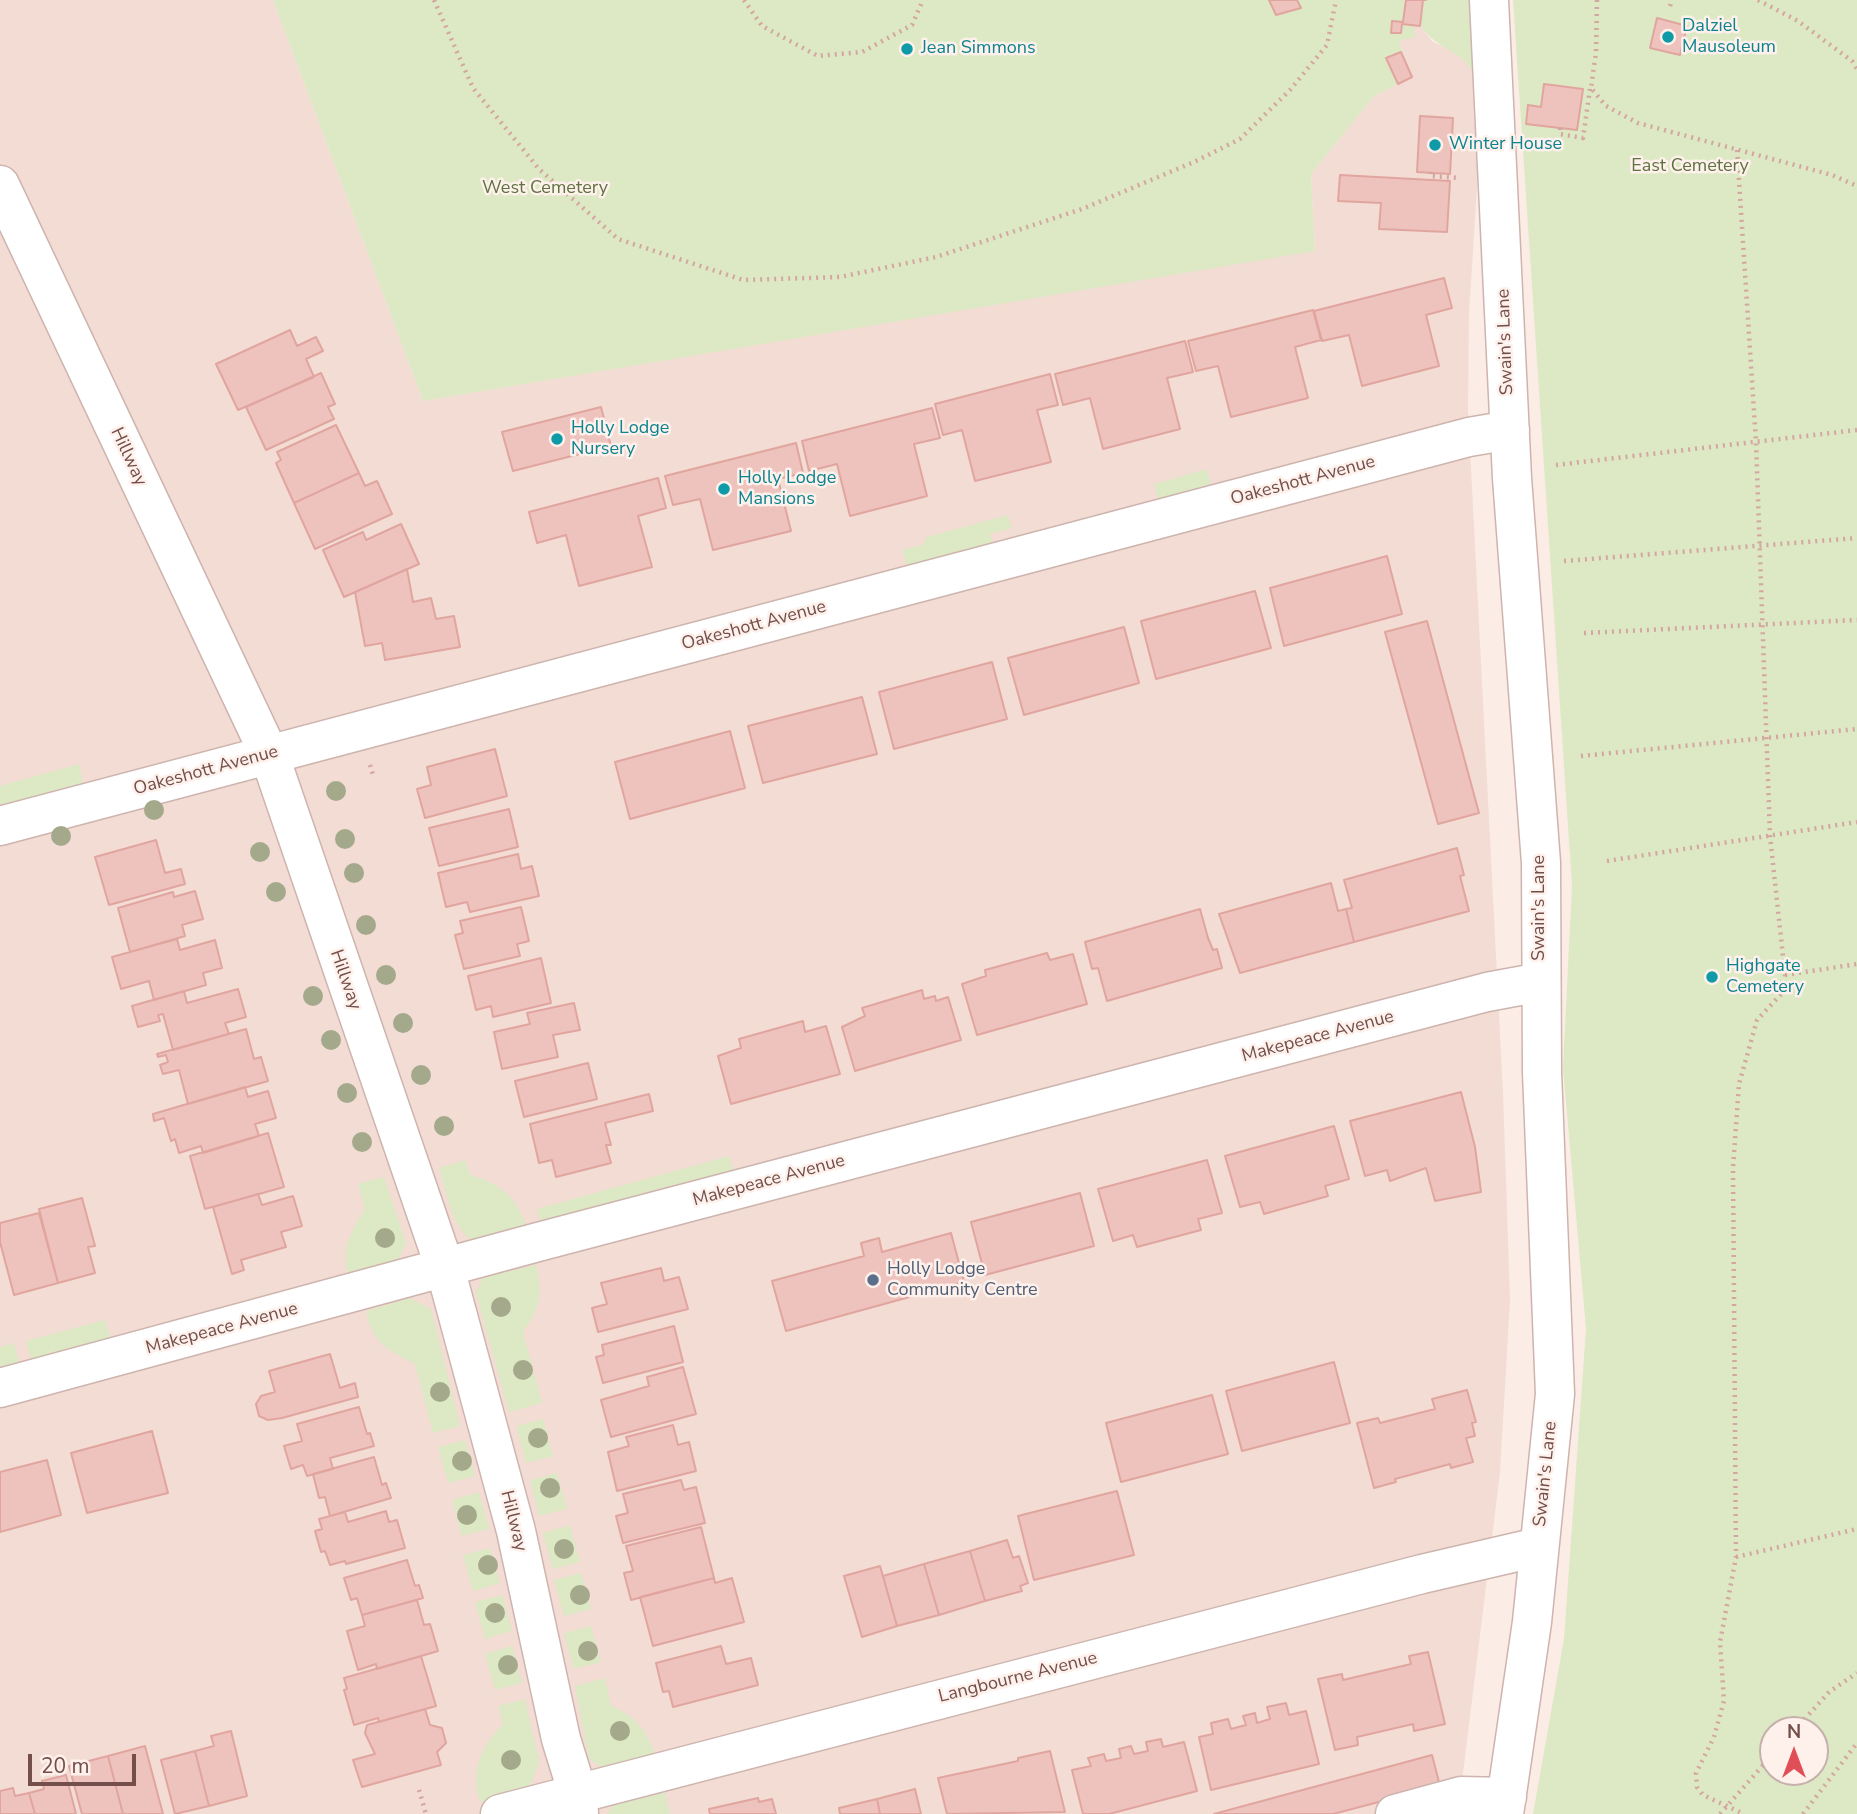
<!DOCTYPE html>
<style>
body{margin:0}
#map{position:relative;width:1857px;height:1814px;overflow:hidden;background:#fbece5;font-family:"Nunito Sans",sans-serif}
canvas{display:block}
.north{position:absolute;left:1759px;top:1716px;width:70px;height:70px;box-sizing:border-box;background:#fef1eb;border:2px solid #c6b0ab;border-radius:50%;rotate:0deg;font-size:19px;font-weight:700;line-height:28px;text-align:center;color:#734e4b}
.north::after{content:'';display:block;margin:auto;width:24px;height:32px;background:#e04f57;clip-path:polygon(50% 0,100% 100%,50% 72%,0 100%)}
.scale{position:absolute;left:28px;top:1754px;width:108px;height:32px;box-sizing:border-box;border:4px solid #734e4b;border-top:0;padding-left:9px;font-size:21px;line-height:24px;white-space:nowrap;color:#734e4b;-webkit-text-stroke:5px #fef1eb;paint-order:stroke}
</style>
<div id="map">
<canvas width="1857" height="1814"></canvas>
<div class="north">N</div>
<div class="scale">20 m</div>
</div>
<script>
const context = document.querySelector('canvas').getContext('2d');
context.lineJoin = 'round';
function fillPath(path, color) { context.fillStyle = color; context.fill(path, 'evenodd'); }
function strokePath(path, color, width, dash) { context.strokeStyle = color; context.lineWidth = width; context.lineCap = dash ? 'butt' : 'round'; context.setLineDash(dash || []); context.stroke(path); }
function drawText(font, color, halo, rows, align = 'center') {
  context.font = font + ' "Nunito Sans",sans-serif'; context.lineWidth = 5; context.setLineDash([]); context.textBaseline = 'middle'; context.strokeStyle = halo; context.fillStyle = color; for (const [text, x, y, turn = 0] of rows) {
    context.save(); context.translate(x, y); context.rotate((+turn || 0) * Math.PI / 180); context.textAlign = isNaN(turn) ? turn : align; if (halo) context.strokeText(text, 0, 0); context.fillText(text, 0, 0); context.restore();
  }
}
const residential = new Path2D(`
 M0,0H273L423,401L1315,250L1311,174L1374,96L1412,77L1399,41L1414,26H1420L1433,42L1456,52L1472,69L1483,93L1469,313L1468,410L1503,1093L1510,1300L1500,1472L1458,1814H0Z`);
const green = new Path2D(`
 M273,0H1469L1483,93C1466,46 1446,58 1420,26H1414L1415,37L1399,41L1412,77L1374,96L1311,174L1315,251L423,401Z
 M1513,0H1857V1814H1533L1564,1639L1586,1329L1563,1068L1572,886ZM1773,1730H1815V1772H1773Z
 M1207,469L1212,489L1159,503L1154,484Z
 M1008,515L1012,528L990,534L994,546L908,570L902,550L922,545L927,537Z
 M79,764L83,784L0,805V786Z
 M729,1156L735,1176L543,1230L537,1209Z
 M465,1160L470,1175C505,1185 519,1200 529,1234C517,1237 503,1243 491,1244C453,1247 448,1194 439,1168Z
 M384,1177L406,1243L396,1264L349,1277C340,1248 350,1234 365,1209L358,1184Z
 M536,1265C543,1294 541,1307 523,1332L542,1403L509,1412L476,1293L483,1277Z
 M410,1298L431,1309L460,1426L433,1433L415,1364C386,1349 373,1344 366,1311Z
 M105,1320L111,1341L32,1363L26,1341Z
 M14,1343L20,1367L0,1372V1347Z
 M543,1419L553,1456L526,1463L516,1426Z
 M465,1440L475,1476L448,1483L438,1447Z
 M557,1473L567,1509L539,1516L530,1480Z
 M479,1492L489,1529L461,1536L452,1500Z
 M570,1525L580,1562L553,1569L543,1533Z
 M490,1548L500,1583L473,1591L463,1555Z
 M581,1573L591,1609L564,1616L554,1580Z
 M502,1595L512,1631L485,1639L475,1602Z
 M591,1626L601,1662L574,1669L564,1633Z
 M512,1646L522,1683L495,1690L485,1654Z
 M605,1678L611,1706C634,1715 647,1731 655,1754L605,1769L589,1759L575,1686Z
 M525,1699L539,1762L529,1788L480,1802C470,1770 481,1748 503,1724L498,1706Z
 M664,1791L670,1814H607L614,1804Z`);
const building = new Path2D(`
 M1269,0H1297L1301,8L1276,15Z
 M1406,0H1426H1423L1420,26L1402,24L1401,33H1391L1392,21L1403,22Z
 M1657,18L1687,26L1680,55L1650,48Z
 M1401,52L1412,77L1398,84L1386,58Z
 M1544,84L1583,89L1577,130L1526,124L1528,105L1541,107Z
 M1420,116L1453,118L1450,174L1417,172Z
 M1340,175L1450,181L1447,232L1379,229L1381,203L1338,201Z
 M1444,278L1452,308L1426,315L1439,366L1362,386L1349,335L1322,341L1314,311Z
 M1313,310L1321,340L1295,347L1308,398L1231,417L1218,366L1196,371L1188,341Z
 M290,330L297,346L316,337L323,351L306,359L314,377L238,410L216,364Z
 M1185,341L1193,372L1167,378L1180,429L1103,449L1090,398L1063,405L1055,374Z
 M321,373L335,404L328,407L334,419L266,450L246,407Z
 M1050,374L1058,405L1037,410L1051,462L975,481L962,430L943,435L935,404Z
 M601,407L611,446L513,471L502,432Z
 M932,408L940,438L914,444L927,496L850,516L837,464L809,471L802,441Z
 M336,425L359,473L294,503L276,463L281,460L277,452Z
 M796,443L803,473L778,479L791,531L713,550L700,499L673,505L665,476Z
 M359,473L365,486L377,481L392,514L315,549L294,503Z
 M658,478L666,508L638,516L652,567L579,586L566,535L537,543L529,512Z
 M401,524L419,564L344,597L323,550L363,532L366,540Z
 M1387,556L1402,614L1284,646L1270,588Z
 M407,569L413,602L431,598L436,619L454,616L460,647L385,660L382,643L365,646L355,592Z
 M1255,591L1271,648L1156,679L1141,621Z
 M1427,621L1479,813L1438,824L1385,632Z
 M1124,627L1139,683L1024,715L1008,658Z
 M992,662L1007,719L894,749L879,692Z
 M862,697L877,754L763,783L748,726Z
 M730,731L745,788L630,819L615,762Z
 M495,749L507,796L425,818L417,789L431,785L427,767Z
 M509,809L518,847L439,866L429,828Z
 M156,840L165,873L181,869L185,884L109,905L95,857Z
 M1457,848L1464,875L1460,876L1469,911L1354,942L1346,909L1352,908L1344,880Z
 M518,854L521,869L532,866L539,896L470,912L467,902L446,907L438,873Z
 M1331,883L1338,911L1346,909L1354,942L1240,973L1219,914Z
 M195,891L203,919L182,925L185,936L130,952L118,908L173,892L174,897Z
 M521,907L529,941L517,944L520,956L464,969L455,935L463,933L460,921Z
 M1200,909L1208,938L1213,950L1217,949L1222,968L1107,1001L1098,968L1092,969L1085,942Z
 M177,939L180,950L215,940L222,968L203,973L206,985L154,1000L149,981L121,989L112,957Z
 M1047,953L1050,960L1073,954L1087,1004L977,1035L962,984L986,976L985,970Z
 M541,958L551,1003L493,1017L491,1006L476,1010L468,976Z
 M238,989L246,1017L225,1023L229,1034L173,1050L163,1014L158,1015L160,1021L138,1027L132,1006L184,991L187,1003Z
 M922,990L924,999L935,996L936,1001L948,997L961,1040L855,1071L842,1027L865,1016L862,1008Z
 M574,1003L580,1030L553,1035L558,1057L502,1069L494,1032L530,1024L527,1013Z
 M803,1021L805,1032L826,1026L840,1074L731,1104L718,1056L741,1048L739,1039Z
 M246,1029L254,1059L261,1057L268,1081L188,1104L179,1070L163,1074L160,1065L168,1062L166,1055L158,1057L157,1054Z
 M588,1063L597,1099L524,1117L515,1081Z
 M245,1087L248,1097L268,1091L276,1118L255,1124L259,1136L203,1153L201,1146L179,1153L175,1139L171,1141L164,1118L154,1121L153,1114Z
 M1461,1092L1475,1147L1481,1192L1435,1201L1426,1168L1390,1181L1387,1170L1365,1176L1350,1121Z
 M649,1094L653,1111L605,1123L611,1145H606L611,1163L556,1177L552,1160L539,1163L530,1124Z
 M1334,1126L1349,1179L1325,1186L1328,1196L1264,1214L1260,1202L1240,1207L1225,1156Z
 M268,1133L284,1187L205,1209L190,1156Z
 M1207,1160L1222,1213L1198,1219L1201,1230L1137,1247L1133,1235L1113,1241L1098,1189Z
 M1080,1193L1094,1246L985,1275L971,1222Z
 M258,1194L262,1205L293,1196L302,1226L281,1232L286,1247L241,1260L244,1270L232,1274L213,1207Z
 M82,1198L95,1246L88,1247L95,1273L58,1283L39,1209Z
 M39,1213L58,1283L14,1295L0,1242V1223Z
 M951,1233L964,1282L786,1331L772,1281L864,1256L861,1243L879,1238L882,1252Z
 M661,1268L664,1281L679,1277L688,1309L598,1332L592,1308L607,1304L601,1283Z
 M674,1326L683,1362L603,1383L596,1357L604,1355L602,1345Z
 M330,1354L340,1388L355,1383L358,1397L282,1418L268,1420L259,1416L256,1404L261,1396L275,1392L269,1371Z
 M1334,1362L1350,1423L1242,1451L1226,1391Z
 M683,1367L696,1414L611,1437L601,1400L649,1386L647,1377Z
 M1467,1390L1476,1422L1472,1423L1475,1436L1466,1438L1473,1462L1451,1468L1450,1464L1395,1479L1396,1482L1374,1488L1357,1423L1378,1418L1380,1423L1435,1409L1432,1399Z
 M1212,1395L1228,1454L1121,1482L1106,1423Z
 M359,1407L367,1434L370,1433L374,1446L330,1458L333,1469L307,1476L303,1465L291,1469L284,1446L302,1441L297,1424Z
 M673,1425L678,1445L689,1442L696,1471L617,1491L608,1452L629,1446L626,1437Z
 M152,1431L168,1493L87,1513L71,1453Z
 M374,1457L382,1485L386,1483L391,1498L330,1516L325,1497L319,1498L313,1474Z
 M47,1460L61,1515L0,1532V1472Z
 M681,1480L684,1490L696,1487L705,1523L623,1543L616,1516L628,1513L623,1494Z
 M1117,1491L1134,1555L1034,1580L1018,1516Z
 M386,1511L389,1522L397,1520L405,1548L346,1564L345,1561L330,1565L325,1551L321,1552L315,1531L322,1529L319,1519L345,1512L348,1522Z
 M701,1527L714,1578L631,1600L624,1573L633,1571L626,1546Z
 M1007,1540L1013,1558L1019,1556L1028,1583L1020,1586L1022,1591L985,1601L970,1551Z
 M970,1551L985,1601L939,1615L924,1564Z
 M407,1560L415,1586L419,1585L423,1598L362,1615L357,1598L351,1600L344,1578Z
 M924,1564L939,1615L897,1626L883,1576Z
 M880,1566L897,1626L862,1637L844,1576Z
 M714,1578L715,1583L732,1578L744,1622L653,1646L640,1597Z
 M417,1600L424,1625L430,1624L438,1651L377,1669L376,1664L358,1670L347,1631L365,1626L362,1615Z
 M721,1646L726,1664L751,1658L758,1685L673,1707L669,1691L663,1692L656,1663Z
 M1428,1652L1445,1724L1414,1731L1413,1724L1357,1737L1358,1745L1335,1750L1318,1679L1342,1674L1343,1680L1411,1664L1409,1656Z
 M421,1656L436,1706L379,1722L378,1718L354,1725L344,1690L347,1689L344,1678Z
 M1286,1703L1289,1715L1306,1711L1319,1764L1211,1790L1199,1737L1213,1734L1211,1723L1228,1719L1231,1729L1246,1725L1243,1716L1255,1713L1257,1723L1270,1719L1267,1707Z
 M425,1709L430,1725L442,1728L446,1743L437,1752L441,1765L362,1787L353,1760L375,1754L365,1733L367,1725Z
 M231,1731L247,1796L209,1806L195,1751L214,1746L211,1736Z
 M1161,1739L1163,1747L1184,1742L1197,1791L1109,1814H1083L1072,1770L1091,1766L1088,1758L1104,1754L1106,1761L1121,1758L1119,1749L1131,1746L1134,1754L1148,1751L1146,1742Z
 M145,1746L163,1814H123L108,1756Z
 M195,1751L209,1806L175,1814L161,1760Z
 M1050,1751L1065,1812L947,1814L938,1778L1018,1761V1758Z
 M1432,1755L1440,1786L1333,1814H1214Z
 M108,1756L123,1814H82L69,1766Z
 M66,1775L76,1814H35L29,1793L44,1789L42,1781Z
 M13,1788L15,1796L29,1793L35,1814H0V1791Z
 M915,1789L921,1814H880L877,1799Z
 M758,1798L759,1802L772,1799L776,1814H710L709,1809Z
 M877,1799L880,1814H840L839,1808Z`);
const path = new Path2D(`
 M434,0L473,88L539,169L618,239L743,280L840,277L936,257L1082,209L1194,162L1240,139L1290,90L1327,45L1336,0
 M744,0L762,26L818,56L862,52L912,25L923,0
 M1597,0L1596,52L1591,88L1606,106L1638,123L1832,175L1857,186
 M1758,0L1798,21L1852,61L1857,69
 M1670,6L1672,0
 M1560,128V134L1583,138L1590,89
 M1737,150L1756,442L1770,836L1785,975L1784,991L1757,1020L1739,1084L1733,1168L1736,1557L1720,1642L1724,1701L1714,1737L1696,1773L1697,1787L1703,1795L1744,1814
 M1431,172L1430,176L1460,178
 M1556,465L1857,430
 M1564,561L1857,538
 M1584,633L1857,620
 M1581,756L1857,729
 M370,765L373,775
 M1607,861L1857,822
 M1785,975L1857,964
 M1736,1557L1857,1529
 M1795,1730L1829,1692L1857,1673
 M419,1790L426,1814
 M1720,1814L1773,1754
 M1803,1814L1857,1743`);
const minor = new Path2D(`
 M1489,0L1512,478L1541,863L1542,1072L1555,1394L1532,1622L1504,1814
 M0,185L269,754L445,1268L516,1531L561,1739L578,1794L579,1814
 M0,826L1469,437L1510,430
 M0,1388L538,1242L1487,992L1541,982
 M500,1814L1422,1574L1538,1547
 M1395,1814L1461,1796L1507,1797`);
const trees = [
 [336,791],
 [154,810],
 [61,836],
 [345,839],
 [260,852],
 [354,873],
 [276,892],
 [366,925],
 [386,975],
 [313,996],
 [403,1023],
 [331,1040],
 [421,1075],
 [347,1093],
 [444,1126],
 [362,1142],
 [385,1238],
 [501,1307],
 [523,1370],
 [440,1392],
 [538,1438],
 [462,1461],
 [550,1488],
 [467,1515],
 [564,1549],
 [488,1565],
 [580,1595],
 [495,1613],
 [588,1651],
 [508,1665],
 [620,1731],
 [511,1760]
];
const markers = [
 [1668,37,7,"#0f9aa8"],
 [907,49,7,"#0f9aa8"],
 [1435,145,7,"#0f9aa8"],
 [557,439,7,"#0f9aa8"],
 [724,489,7,"#0f9aa8"],
 [1712,977,7,"#0f9aa8"],
 [873,1280,7,"#5c6f8a"]
];
const cultureNames = [
 ["Dalziel",1682,27],
 ["Mausoleum",1682,48],
 ["Jean Simmons",921,49],
 ["Winter House",1449,145],
 ["Holly Lodge",571,429],
 ["Nursery",571,450],
 ["Holly Lodge",738,479],
 ["Mansions",738,500],
 ["Highgate",1726,967],
 ["Cemetery",1726,988]
];
const parkNames = [
 ["East Cemetery",1690,167],
 ["West Cemetery",545,189]
];
const streetNames = [
 ["Swain's Lane",1506,342,-92],
 ["Hillway",128,457,65],
 ["Oakeshott Avenue",1303,481,-15],
 ["Oakeshott Avenue",754,626,-15],
 ["Oakeshott Avenue",206,771,-15],
 ["Swain's Lane",1540,908,-90],
 ["Hillway",345,980,71],
 ["Makepeace Avenue",1318,1037,-15],
 ["Makepeace Avenue",769,1181,-15],
 ["Makepeace Avenue",222,1329,-15],
 ["Swain's Lane",1546,1474,-84],
 ["Hillway",513,1521,76],
 ["Langbourne Avenue",1018,1678,-14]
];
const serviceNames = [
 ["Holly Lodge",887,1270],
 ["Community Centre",887,1291]
];
fillPath(residential, '#f2dcd3');
fillPath(green, '#dde8c4');
fillPath(building, '#efc3bd');
strokePath(building, '#e1a59f', 2);
strokePath(minor, '#ceb4ae', 41);
strokePath(path, '#d4a6a1', 4.5, [2, 5]);
strokePath(minor, '#fff', 38);
context.fillStyle = '#a5a98b';
for (const [x, y] of trees) { context.beginPath(); context.arc(x, y, 10, 0, 2 * Math.PI); context.fill(); }
for (const [x, y, r, color] of markers) { const dot = new Path2D(); dot.arc(x, y, r, 0, 2 * Math.PI); context.fillStyle = color; context.fill(dot); strokePath(dot, '#fef1eb', 2.5); }
drawText('18px', '#0d838f', '#fef1eb', cultureNames, 'left');
drawText('18px', '#5e7341', '#fef1eb', parkNames);
drawText('18px', '#734e4b', '#fef1eb', streetNames);
drawText('18px', '#4e5e75', '#fef1eb', serviceNames, 'left');
</script>
